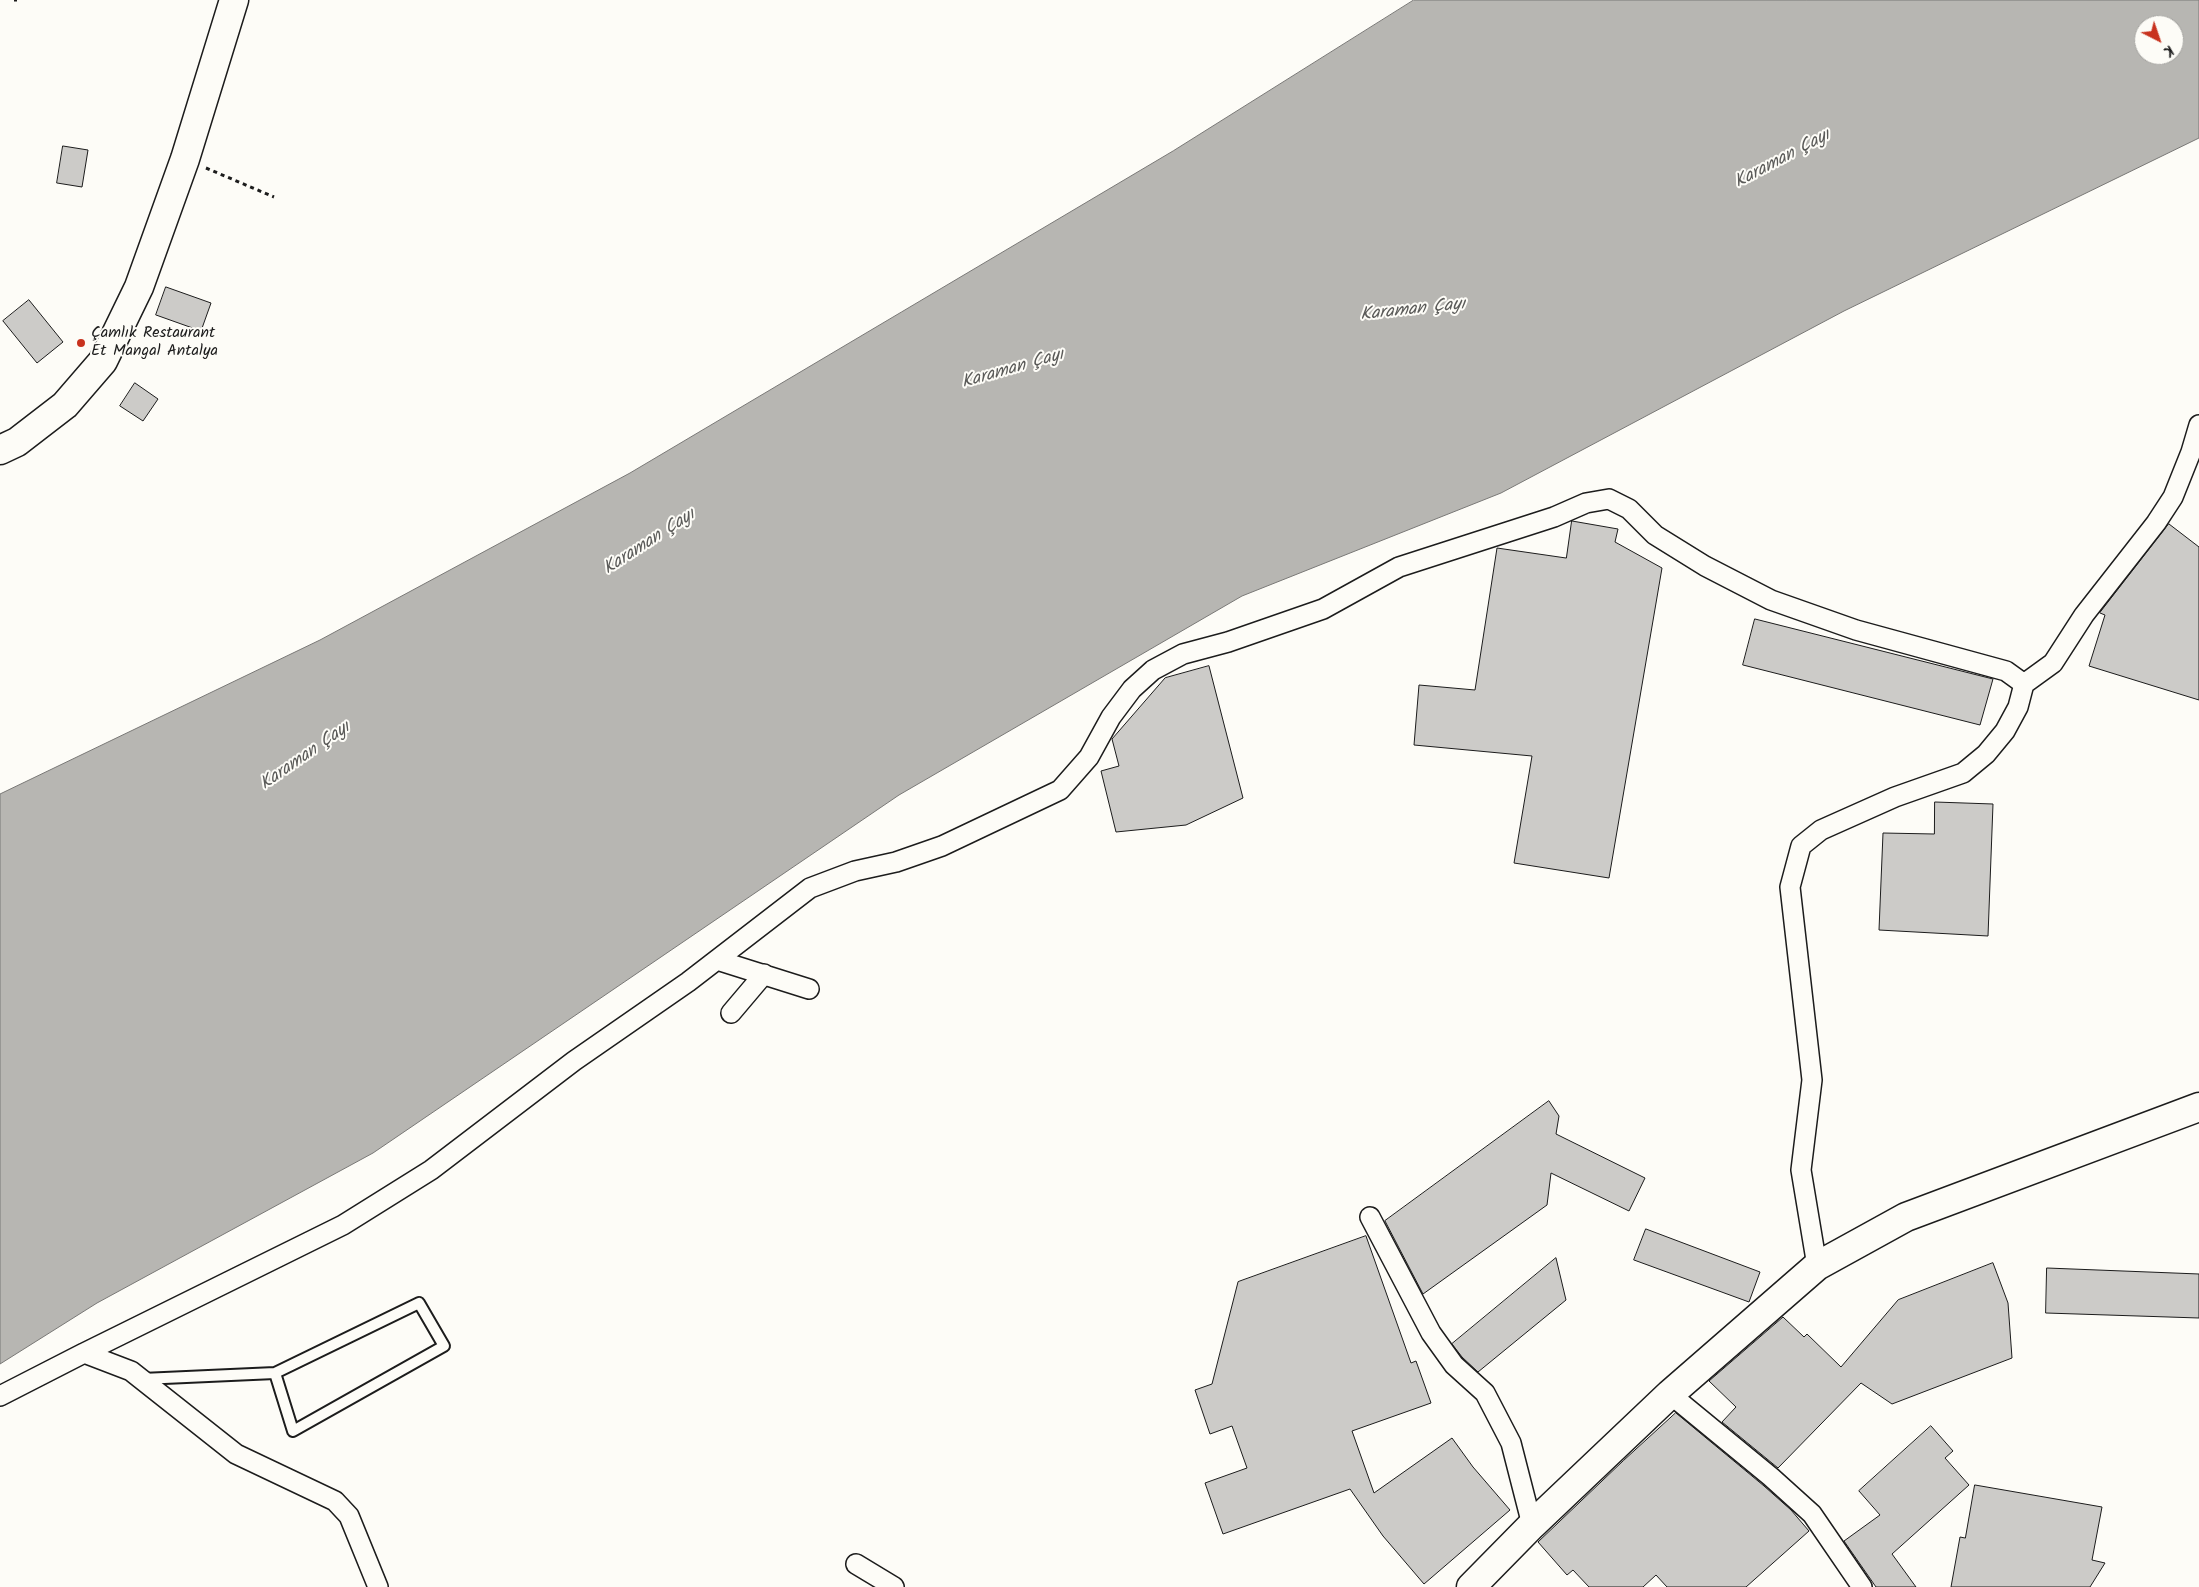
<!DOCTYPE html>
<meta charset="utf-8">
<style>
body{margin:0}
#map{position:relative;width:2199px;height:1587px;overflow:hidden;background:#fdfcf7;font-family:Kalam,sans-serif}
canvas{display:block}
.north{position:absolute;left:2134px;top:15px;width:50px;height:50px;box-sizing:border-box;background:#fdfcf7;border:1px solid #a3a29f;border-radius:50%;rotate:139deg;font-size:14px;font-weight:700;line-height:20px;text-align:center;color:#1c1c1c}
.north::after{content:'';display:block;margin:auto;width:18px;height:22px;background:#c8321e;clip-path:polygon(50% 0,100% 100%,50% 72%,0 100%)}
</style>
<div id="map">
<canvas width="2199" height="1587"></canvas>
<div class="north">K</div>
</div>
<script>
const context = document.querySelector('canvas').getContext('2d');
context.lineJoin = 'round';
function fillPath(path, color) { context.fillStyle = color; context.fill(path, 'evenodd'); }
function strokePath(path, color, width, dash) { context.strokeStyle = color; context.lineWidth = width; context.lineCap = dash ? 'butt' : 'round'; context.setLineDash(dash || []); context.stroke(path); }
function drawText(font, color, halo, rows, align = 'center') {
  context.font = font + ' Kalam,sans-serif'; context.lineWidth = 4; context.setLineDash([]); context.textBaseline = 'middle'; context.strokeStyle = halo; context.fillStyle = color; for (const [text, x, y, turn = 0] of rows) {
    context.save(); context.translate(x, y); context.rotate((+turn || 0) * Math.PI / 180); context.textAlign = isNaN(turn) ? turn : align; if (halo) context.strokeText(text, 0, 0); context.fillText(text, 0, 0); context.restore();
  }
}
const water = new Path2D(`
 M1414,0H2199V138L1844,311L1501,493L1242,596L899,795L373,1153L97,1303L0,1364V794L320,640L630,473L1173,151ZM2144,25H2174V55H2144Z`);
const building = new Path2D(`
 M63,146L88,150L82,187L57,183Z
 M166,287L211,303L201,331L156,315Z
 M29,300L63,342L37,363L3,321Z
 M135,383L158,399L143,421L120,406Z
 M1572,521L1618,529L1615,542L1662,568L1609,878L1514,863L1532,756L1414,745L1419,685L1475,690L1497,548L1566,558Z
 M2169,524L2199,547V700L2089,666L2105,615L2100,613Z
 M1755,619L1993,679L1980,725L1743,665Z
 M1209,666L1243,798L1186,825L1116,832L1101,771L1119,766L1112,739L1165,678Z
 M1935,802L1993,804L1988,936L1879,930L1883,833L1934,834Z
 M1549,1101L1559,1116L1556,1134L1645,1178L1629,1211L1551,1173L1547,1205L1423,1294L1385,1221Z
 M1646,1229L1760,1272L1749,1302L1634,1260Z
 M1366,1236L1411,1363L1416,1361L1431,1403L1352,1431L1374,1493L1452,1438L1473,1467L1510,1510L1424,1584L1383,1536L1350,1489L1223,1534L1205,1483L1247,1468L1232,1426L1210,1434L1195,1390L1212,1384L1238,1282Z
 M1556,1258L1566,1300L1478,1372L1462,1357L1452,1344Z
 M1993,1263L2008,1303L2012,1358L1892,1404L1861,1383L1778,1468L1722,1422L1736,1407L1709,1381L1783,1317L1804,1337L1807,1334L1841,1367L1898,1300Z
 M2047,1268L2199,1274V1318L2046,1313Z
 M1676,1413L1764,1486L1791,1510L1809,1531L1746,1587H1667L1656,1575L1643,1587H1589L1573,1570L1567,1575L1538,1542L1623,1461Z
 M1931,1426L1953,1451L1945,1458L1969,1485L1892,1554L1916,1587H1876L1844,1541L1880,1515L1859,1491Z
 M1975,1485L2102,1507L2092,1560L2105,1563L2090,1587H1951L1960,1537L1965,1538Z`);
const path = new Path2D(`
 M14,0H17
 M206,168L274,197`);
const lane = new Path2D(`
 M142,1379L275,1373L419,1303L444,1346L293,1431L275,1373`);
const street = new Path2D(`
 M2024,684L2053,663L2084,615L2156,523L2173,497L2191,452L2199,425
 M717,960L809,989
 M731,1013L764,974
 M1370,1217L1431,1333L1454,1365L1485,1393L1511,1443L1532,1525
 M84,1353L343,1225L431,1170L574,1061L688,982L810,888L855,871L896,862L942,846L1060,790L1089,757L1111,717L1132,689L1153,670L1183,654L1228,642L1323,609L1399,567L1554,517L1586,503L1609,499L1629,509L1655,535L1705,566L1771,600L1856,630L2006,671L2024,684L2018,707L2005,731L1986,754L1963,773L1895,797L1821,830L1801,846L1790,887L1812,1080L1801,1170L1817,1266
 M1670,1394L1771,1477L1812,1514L1862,1587
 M0,1396L84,1353L131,1371L236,1454L335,1501L349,1516L378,1587
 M856,1564L894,1587`);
const secondary = new Path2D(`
 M0,450L17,442L65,405L103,361L139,287L185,159L234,0
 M1471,1587L1532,1525L1670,1394L1817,1266L1906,1217L2199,1107`);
const markers = [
 [81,343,5,"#c8321e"]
];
const poiNames = [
 ["Çamlık Restaurant",91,334],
 ["Et Mangal Antalya",91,352]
];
const waterNames = [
 ["Karaman Çayı",1783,160,-28],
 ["Karaman Çayı",1413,311,-6],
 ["Karaman Çayı",1013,370,-16],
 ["Karaman Çayı",650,543,-33],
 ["Karaman Çayı",306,757,-35]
];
fillPath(water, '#b7b6b2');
strokePath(water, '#797876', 1);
fillPath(building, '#cccbc8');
strokePath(building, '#1c1c1c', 1);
strokePath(lane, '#1c1c1c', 14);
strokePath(street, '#1c1c1c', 22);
strokePath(secondary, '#1c1c1c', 31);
strokePath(path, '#1c1c1c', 3, [4, 4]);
strokePath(lane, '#fdfcf7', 10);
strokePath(street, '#fdfcf7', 19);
strokePath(secondary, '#fdfcf7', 28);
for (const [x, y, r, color] of markers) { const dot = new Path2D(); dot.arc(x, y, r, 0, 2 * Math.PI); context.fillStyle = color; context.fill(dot); strokePath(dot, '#fdfcf7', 2); }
drawText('16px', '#1c1c1c', '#fdfcf7', poiNames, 'left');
drawText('italic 18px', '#5a5a58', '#fdfcf7', waterNames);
</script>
